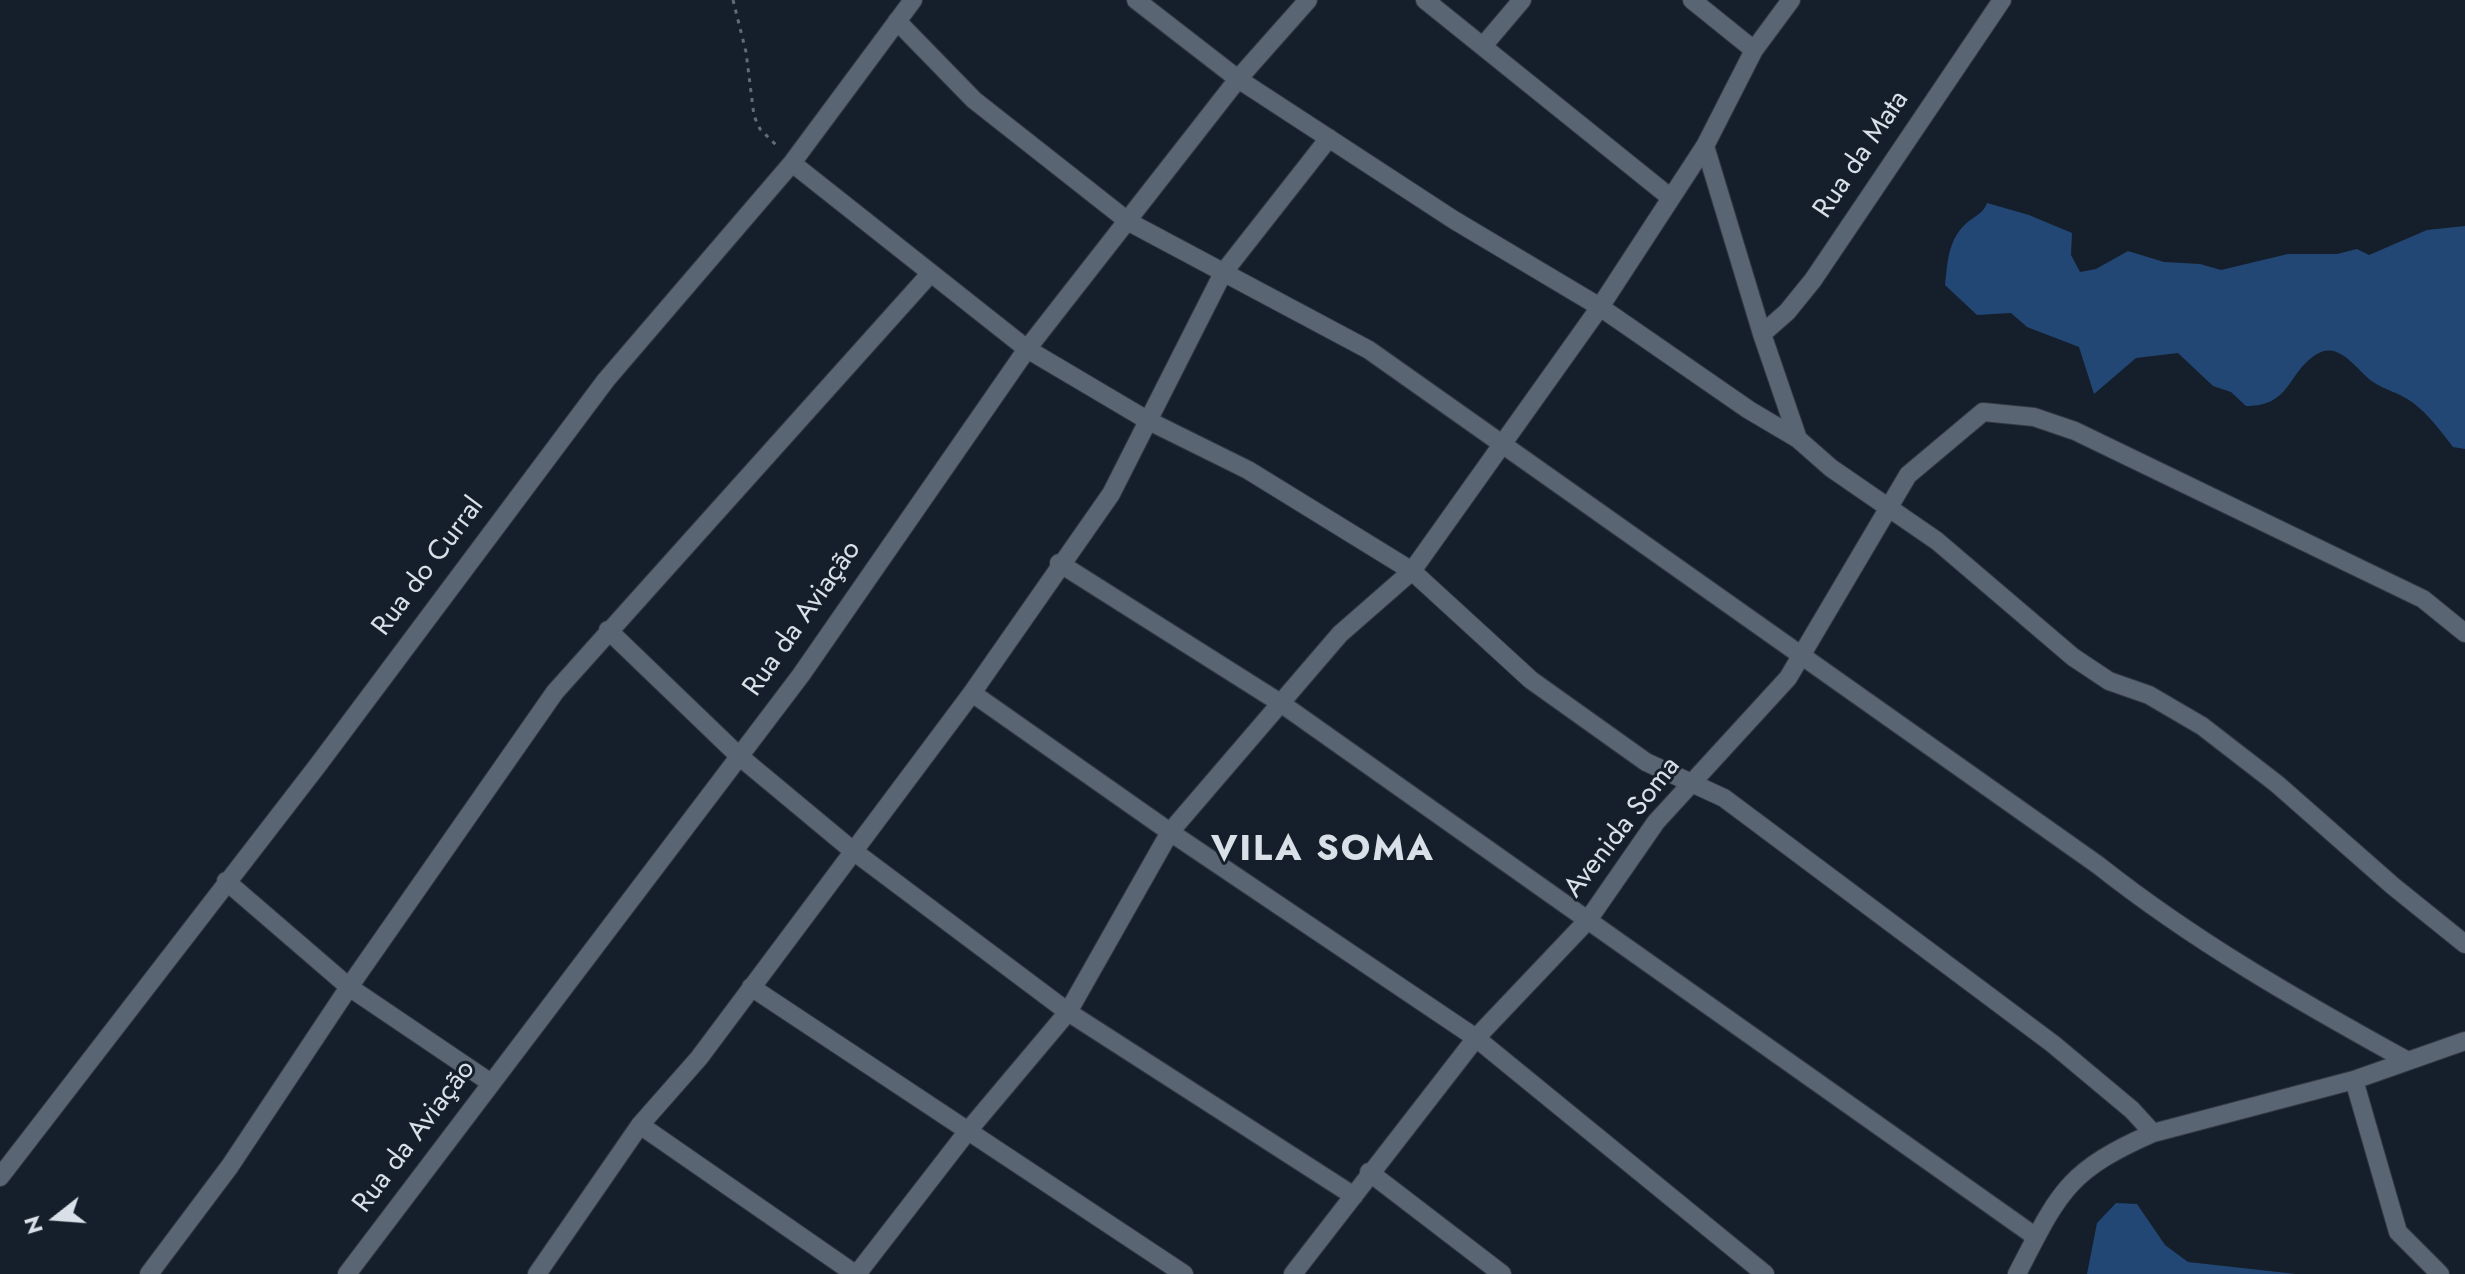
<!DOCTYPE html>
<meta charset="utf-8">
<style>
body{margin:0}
#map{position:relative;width:2465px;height:1274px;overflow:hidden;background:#151f2b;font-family:Jost,sans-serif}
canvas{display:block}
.north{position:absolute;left:16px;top:1178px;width:80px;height:80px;-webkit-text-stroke:6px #151f2b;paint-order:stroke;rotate:253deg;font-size:22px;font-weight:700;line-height:32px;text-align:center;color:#d9e0e8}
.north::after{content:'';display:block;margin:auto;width:28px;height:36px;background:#d9e0e8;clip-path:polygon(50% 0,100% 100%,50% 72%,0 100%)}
</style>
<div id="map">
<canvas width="2465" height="1274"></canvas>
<div class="north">N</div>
</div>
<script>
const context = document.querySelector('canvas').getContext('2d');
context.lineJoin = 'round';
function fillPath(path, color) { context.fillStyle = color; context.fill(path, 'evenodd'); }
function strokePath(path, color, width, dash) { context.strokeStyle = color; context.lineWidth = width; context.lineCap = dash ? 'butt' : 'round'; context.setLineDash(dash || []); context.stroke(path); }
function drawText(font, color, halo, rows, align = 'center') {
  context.font = font + ' Jost,sans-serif'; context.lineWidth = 6; context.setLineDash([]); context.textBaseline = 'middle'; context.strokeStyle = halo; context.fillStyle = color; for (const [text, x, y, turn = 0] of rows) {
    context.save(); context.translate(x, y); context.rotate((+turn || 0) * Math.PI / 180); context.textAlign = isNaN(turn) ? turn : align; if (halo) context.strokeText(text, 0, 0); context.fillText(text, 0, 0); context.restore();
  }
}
const forest = new Path2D(`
 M1987,203L2029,215L2072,233L2071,255L2080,272L2096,269L2128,251L2164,262L2200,264L2221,270L2288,254H2337L2357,249L2369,255L2427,230L2465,226V449L2453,447C2441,431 2428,414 2412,402C2400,393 2385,390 2373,382C2357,371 2340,340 2317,354C2287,372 2292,406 2246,406L2231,392L2213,386L2178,353L2136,358L2094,394L2079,347L2027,327L2011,313L1977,315L1945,285C1948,260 1948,238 1969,221C1977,215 1983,213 1987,203Z
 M2116,1203L2137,1204L2165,1245L2188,1262L2296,1274H2087L2097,1223Z`);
const path = new Path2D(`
 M733,0L746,52L754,116L760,129L779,148`);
const minor = new Path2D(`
 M1136,0L1238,79L1454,220L1600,307L1749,410L1798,439L1831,468L1937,541L2073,657L2109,681L2149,695L2202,726L2277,784L2393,886L2465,944
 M1425,0L1671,198
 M1692,0L1754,50
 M897,21L974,100L1129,222L1369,350L2098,865C2194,941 2299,1001 2406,1060
 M1483,46L1522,0
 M1705,146L1762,334L1798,439
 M792,163L1027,349L1147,420L1248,470L1412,571L1531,680L1646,762L1724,798L2053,1044L2132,1110L2153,1133
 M1762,334L1787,312L1813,280L2002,0
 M1059,563L1282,704L2036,1237
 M608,630L739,756L852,850L1068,1012L1354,1196
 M972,693L1170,832L1476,1038L1765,1274
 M226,881L349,987L491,1083
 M751,987L1184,1274
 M2354,1080L2398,1232L2440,1274
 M640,1125L855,1274
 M1369,1172L1502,1274
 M0,1177L318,765L606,380L792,163L913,0
 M149,1274L230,1166L349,987L555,692L930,274
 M347,1274L801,675L1027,349L1238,79L1308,0
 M537,1274L640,1125L699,1058L972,693L1111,494L1223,273L1329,138
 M857,1274L967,1132L1068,1012L1170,832L1340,634L1412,571L1600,307L1705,146L1754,50L1791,0
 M1293,1274L1476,1038L1588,920L1656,822L1788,678L1908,475L1983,412L2034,417L2075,431L2423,599L2465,633
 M2017,1274C2059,1193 2066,1171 2153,1133L2354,1080L2465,1041`);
const streetNames = [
 ["Rua da Mata",1862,155,-56],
 ["Rua do Curral",429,567,-53],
 ["Rua da Aviação",803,619,-55],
 ["Avenida Soma",1623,828,-52],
 ["Rua da Aviação",415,1137,-53]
];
const districtNames = [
 ["VILA SOMA",1323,851]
];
fillPath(forest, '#234774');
strokePath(minor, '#323842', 20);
strokePath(path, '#636b76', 3, [4, 6]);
strokePath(minor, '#5a6573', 18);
drawText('28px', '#d9e0e8', '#151f2b', streetNames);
context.letterSpacing = '2px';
drawText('bold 36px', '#d9e0e8', '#151f2b', districtNames);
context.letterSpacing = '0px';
</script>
